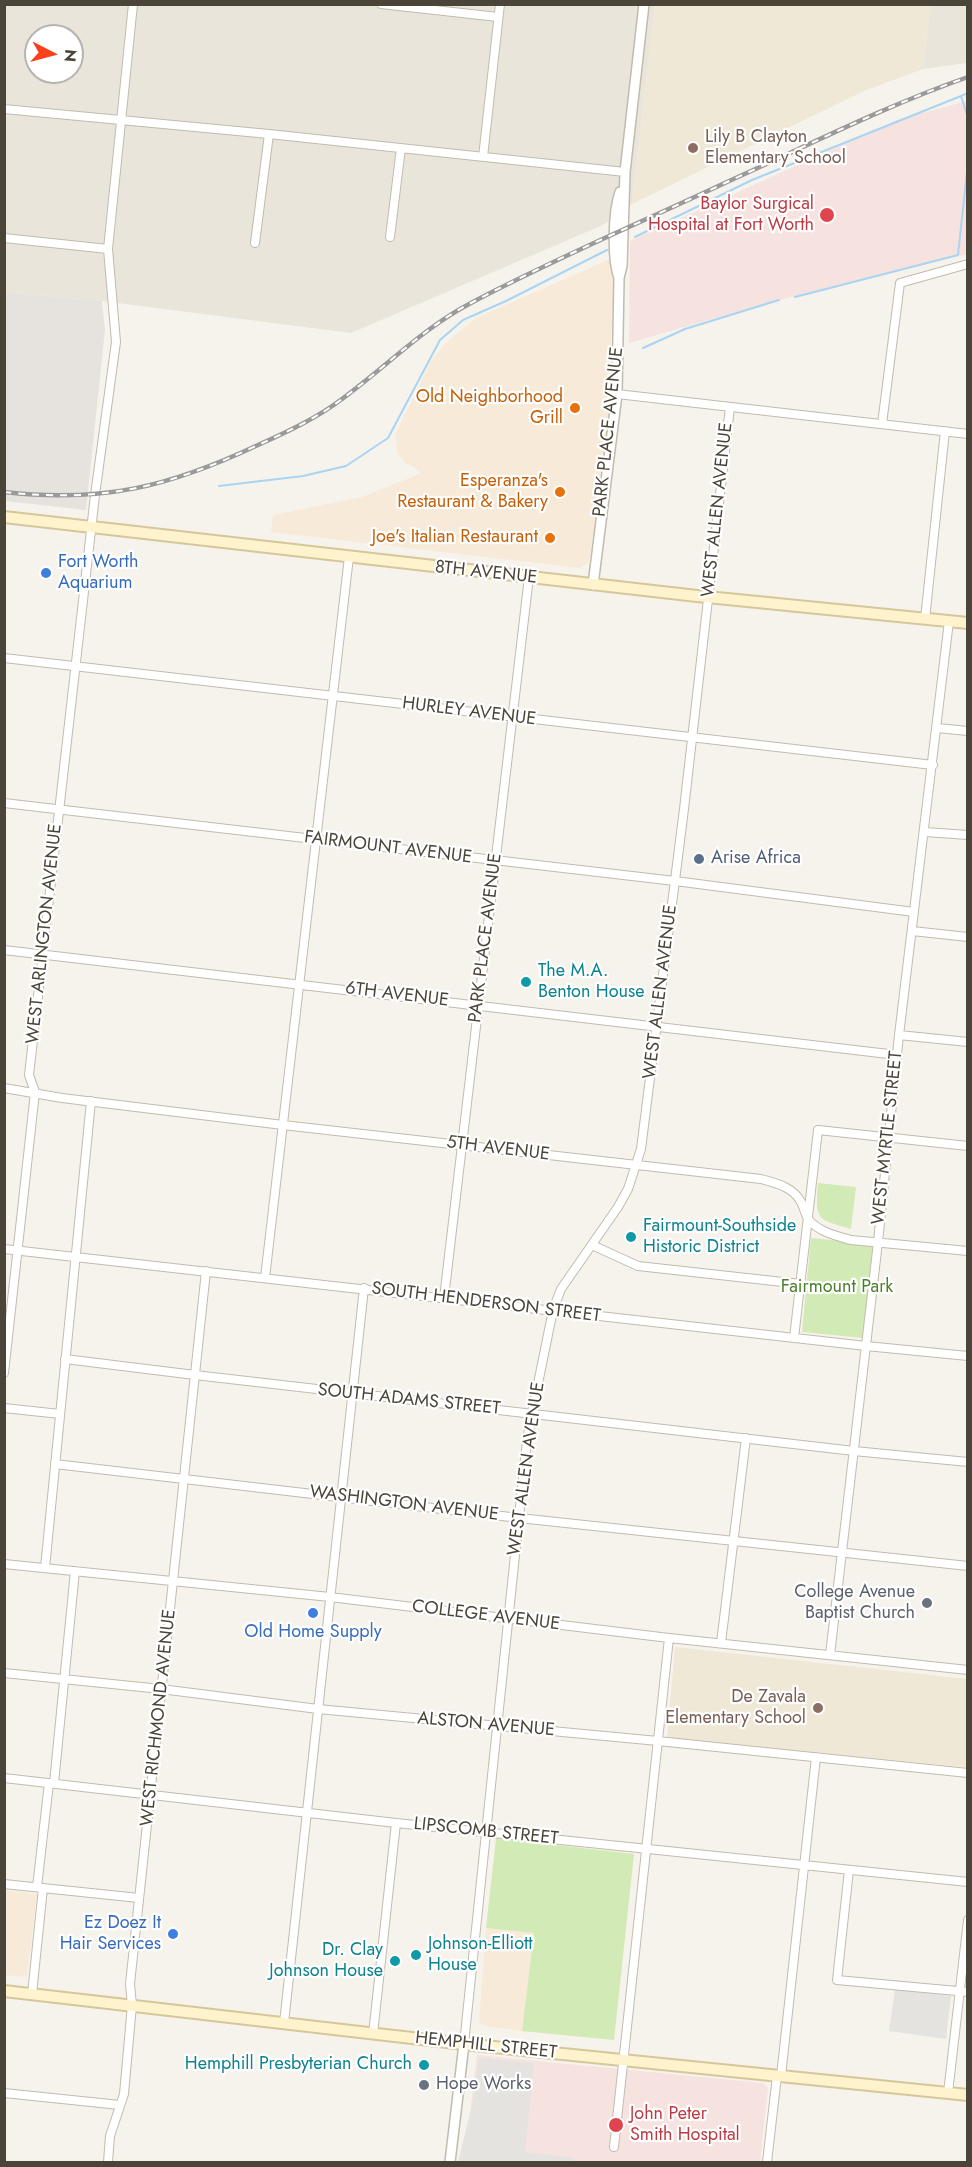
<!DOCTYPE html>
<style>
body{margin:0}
#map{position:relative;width:972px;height:2167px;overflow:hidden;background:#f6f3ec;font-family:Jost,sans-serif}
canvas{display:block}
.frame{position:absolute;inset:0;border:6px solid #4b4439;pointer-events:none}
.north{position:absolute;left:24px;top:24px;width:60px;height:60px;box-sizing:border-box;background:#fff;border:2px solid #b7b4b0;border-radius:50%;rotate:96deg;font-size:16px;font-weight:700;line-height:24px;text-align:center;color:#4b4439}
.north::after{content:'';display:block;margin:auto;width:21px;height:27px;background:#fc3f1d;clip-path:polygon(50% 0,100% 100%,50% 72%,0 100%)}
</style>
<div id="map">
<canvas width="972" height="2167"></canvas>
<div class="frame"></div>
<div class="north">N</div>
</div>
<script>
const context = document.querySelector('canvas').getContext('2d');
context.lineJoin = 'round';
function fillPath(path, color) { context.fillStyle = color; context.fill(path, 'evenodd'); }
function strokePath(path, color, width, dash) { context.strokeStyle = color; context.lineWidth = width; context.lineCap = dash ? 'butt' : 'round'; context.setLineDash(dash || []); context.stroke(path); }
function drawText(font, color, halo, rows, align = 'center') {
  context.font = font + ' Jost,sans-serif'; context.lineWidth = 4.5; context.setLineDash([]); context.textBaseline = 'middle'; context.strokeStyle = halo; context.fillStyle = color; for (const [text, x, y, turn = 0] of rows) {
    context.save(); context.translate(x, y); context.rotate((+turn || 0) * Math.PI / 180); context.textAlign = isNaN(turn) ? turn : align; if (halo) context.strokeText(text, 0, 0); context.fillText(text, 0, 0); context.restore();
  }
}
const residential = new Path2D(`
 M4,5H655L632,204L603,225L351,333L102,301L5,292ZM36,36H72V72H36Z
 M930,5H967V63L923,69Z`);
const commercial = new Path2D(`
 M615,257L610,370L611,402L607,448L589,562L580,568L271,532L273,515L362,497L422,473L409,464H406L398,454L395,435L431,361L448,341L476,318Z
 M5,1890L37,1894L27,1977L5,1975Z
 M486,1928L534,1933L522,2031L485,2026L479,2022Z`);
const industrial = new Path2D(`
 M5,292L102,301L105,330L86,510L5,501Z`);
const education = new Path2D(`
 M655,4L930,5L923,69L864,91L632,204Z
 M675,1647L967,1679L966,1767L667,1738Z`);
const medical = new Path2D(`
 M967,101V254L775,301L629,343L630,241L899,119Z
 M477,2055L763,2083L768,2088L760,2162H464Z`);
const green = new Path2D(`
 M818,1183L856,1187L851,1229C817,1219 815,1221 818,1183Z
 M811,1238L873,1244L863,1338L802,1332Z
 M496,1838L634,1854L614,2040L522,2031L534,1933L486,1928Z`);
const parking = new Path2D(`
 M895,1989L951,1996L946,2039L889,2031Z
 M478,2058L534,2063L525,2152L575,2158V2162H458L474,2097Z`);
const stream = new Path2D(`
 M968,93L961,96L968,118
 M635,237L752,180L961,96
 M795,297L958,255L968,162
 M643,348L685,329L779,300
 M219,486L303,476L346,466L388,438L440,340L463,320L506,301L607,250`);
const minor = new Path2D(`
 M381,4L498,17
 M4,109L269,134L625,172
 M483,157L500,4
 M390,237L401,148
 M4,238L108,249
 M255,243L269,134
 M617,394L968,434
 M882,424L900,283L968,264
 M925,619L945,431
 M4,658L933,765
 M937,728L968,731
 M4,803L675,881L914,912
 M925,832L968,835
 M912,931L968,937
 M4,950L897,1055
 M899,1035L968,1042
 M4,1088L62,1098L283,1125L761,1179C776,1183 793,1187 801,1202C804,1207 805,1215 809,1220C819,1232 837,1236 851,1240L968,1251
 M592,1245L638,1266L801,1284
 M4,1249L866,1346L968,1356
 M265,1278L349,557
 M444,1298L529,577
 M794,1338L818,1130L968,1146
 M65,1359L195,1375L854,1451L968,1462
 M4,1373L35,1092L29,1075L95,495L116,342L108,249L133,4
 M4,1408L60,1414
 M55,1464L519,1518L968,1566
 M4,1564L330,1597L669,1638L968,1670
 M45,1568L91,1101
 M721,1643L746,1438
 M830,1655L878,1242L899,1035L949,621
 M4,1673L161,1689L318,1709L658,1741L968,1773
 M4,1778L396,1823L968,1882
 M54,1783L75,1571
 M849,1870L837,1980L968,1992
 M4,1884L139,1898
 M37,1887L49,1783
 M32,1994L43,1888
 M284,2023L364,1288
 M373,2034L396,1823
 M464,2044L527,1440L532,1413L553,1310L561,1289L618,1207L628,1189L641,1149L684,809L730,407
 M781,2076L816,1757
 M4,2093L120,2105
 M948,2093L968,1920
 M614,2147L669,1638
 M108,2162L110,2136L124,2094L132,2005L130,1984L206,1271
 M767,2162L777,2076`);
const tertiary = new Path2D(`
 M619,278C612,259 613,212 620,192
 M593,585L617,394L619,278L622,266L625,172L644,4
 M450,2162L464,2044`);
const secondary = new Path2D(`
 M4,517L697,596L968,623
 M4,1991L464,2044L968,2095`);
const rail = new Path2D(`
 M4,492C103,503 169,487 258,445C287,432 317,418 342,399C386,367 423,328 471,303C554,259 642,222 727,182C807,146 885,106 968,77`);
const markers = [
 [693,148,6,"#8d6e63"],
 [827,215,8,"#e0444e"],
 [575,408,6,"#e8710a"],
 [560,492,6,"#e8710a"],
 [550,538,6,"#e8710a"],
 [46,573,6,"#3f7fe0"],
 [699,859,6,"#5c6f8a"],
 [526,982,6,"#0f9aa8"],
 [631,1237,6,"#0f9aa8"],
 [927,1603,6,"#6b7280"],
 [313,1613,6,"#3f7fe0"],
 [818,1708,6,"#8d6e63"],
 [173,1934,6,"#3f7fe0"],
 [416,1955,6,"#0f9aa8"],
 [395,1961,6,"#0f9aa8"],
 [424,2065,6,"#0f9aa8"],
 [424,2085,6,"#6b7280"],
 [616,2125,8,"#e0444e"]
];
const educationNames = [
 ["Lily B Clayton",705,138],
 ["Elementary School",705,159],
 ["De Zavala",806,1698,"right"],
 ["Elementary School",806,1719,"right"]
];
const healthNames = [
 ["Baylor Surgical",814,205],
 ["Hospital at Fort Worth",814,226],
 ["John Peter",630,2115,"left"],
 ["Smith Hospital",630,2136,"left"]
];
const foodNames = [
 ["Old Neighborhood",563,398],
 ["Grill",563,419],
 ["Esperanza's",548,482],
 ["Restaurant & Bakery",548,503],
 ["Joe's Italian Restaurant",538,538]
];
const streetNames = [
 ["PARK PLACE AVENUE",609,432,-84],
 ["WEST ALLEN AVENUE",718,510,-84],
 ["8TH AVENUE",486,573,6],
 ["HURLEY AVENUE",469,712,7],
 ["FAIRMOUNT AVENUE",388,848,7],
 ["WEST ARLINGTON AVENUE",45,934,-84],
 ["PARK PLACE AVENUE",486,938,-83],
 ["WEST ALLEN AVENUE",661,992,-83],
 ["6TH AVENUE",397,995,7],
 ["WEST MYRTLE STREET",888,1138,-84],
 ["5TH AVENUE",498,1149,7],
 ["SOUTH HENDERSON STREET",486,1303,7],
 ["SOUTH ADAMS STREET",409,1400,6],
 ["WEST ALLEN AVENUE",527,1469,-82],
 ["WASHINGTON AVENUE",404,1504,7],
 ["COLLEGE AVENUE",486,1616,7],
 ["WEST RICHMOND AVENUE",159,1718,-84],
 ["ALSTON AVENUE",486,1725,5],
 ["LIPSCOMB STREET",486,1832,6],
 ["HEMPHILL STREET",486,2046,6]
];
const shopNames = [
 ["Fort Worth",58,563],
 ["Aquarium",58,584],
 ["Old Home Supply",313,1633,"center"],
 ["Ez Doez It",161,1924,"right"],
 ["Hair Services",161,1945,"right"]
];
const serviceNames = [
 ["Arise Africa",711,859]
];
const cultureNames = [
 ["The M.A.",538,972],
 ["Benton House",538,993],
 ["Fairmount-Southside",643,1227],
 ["Historic District",643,1248],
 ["Johnson-Elliott",428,1945],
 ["House",428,1966],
 ["Dr. Clay",383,1951,"right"],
 ["Johnson House",383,1972,"right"],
 ["Hemphill Presbyterian Church",412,2065,"right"]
];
const parkNames = [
 ["Fairmount Park",837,1288]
];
const worshipNames = [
 ["College Avenue",915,1593],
 ["Baptist Church",915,1614],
 ["Hope Works",436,2085,"left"]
];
fillPath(residential, '#eae5da');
fillPath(commercial, '#f7ead8');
fillPath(industrial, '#e6e2dd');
fillPath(education, '#efe8d6');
fillPath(medical, '#f6e3e0');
fillPath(green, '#d2eab5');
fillPath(parking, '#e5e3e0');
strokePath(stream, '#a9d4f2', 2);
strokePath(minor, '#c2bbae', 10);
strokePath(tertiary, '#c2bbae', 12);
strokePath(secondary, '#d6c79b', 14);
strokePath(minor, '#fff', 8);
strokePath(tertiary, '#fff', 9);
strokePath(secondary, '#fff3cd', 10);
strokePath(rail, '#9a9a9a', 4.5);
strokePath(rail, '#fff', 2, [7]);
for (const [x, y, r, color] of markers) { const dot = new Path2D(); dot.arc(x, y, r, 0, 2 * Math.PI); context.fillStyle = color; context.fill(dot); strokePath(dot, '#fff', 2); }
drawText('18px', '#785e54', '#fff', educationNames, 'left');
drawText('18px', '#be3a42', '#fff', healthNames, 'right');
drawText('18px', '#c56008', '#fff', foodNames, 'right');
drawText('18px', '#4b4439', '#fff', streetNames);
drawText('18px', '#366cbe', '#fff', shopNames, 'left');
drawText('18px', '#4e5e75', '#fff', serviceNames, 'left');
drawText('18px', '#0d838f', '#fff', cultureNames, 'left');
drawText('18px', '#4a7f2a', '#fff', parkNames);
drawText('18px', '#5b616d', '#fff', worshipNames, 'right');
</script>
